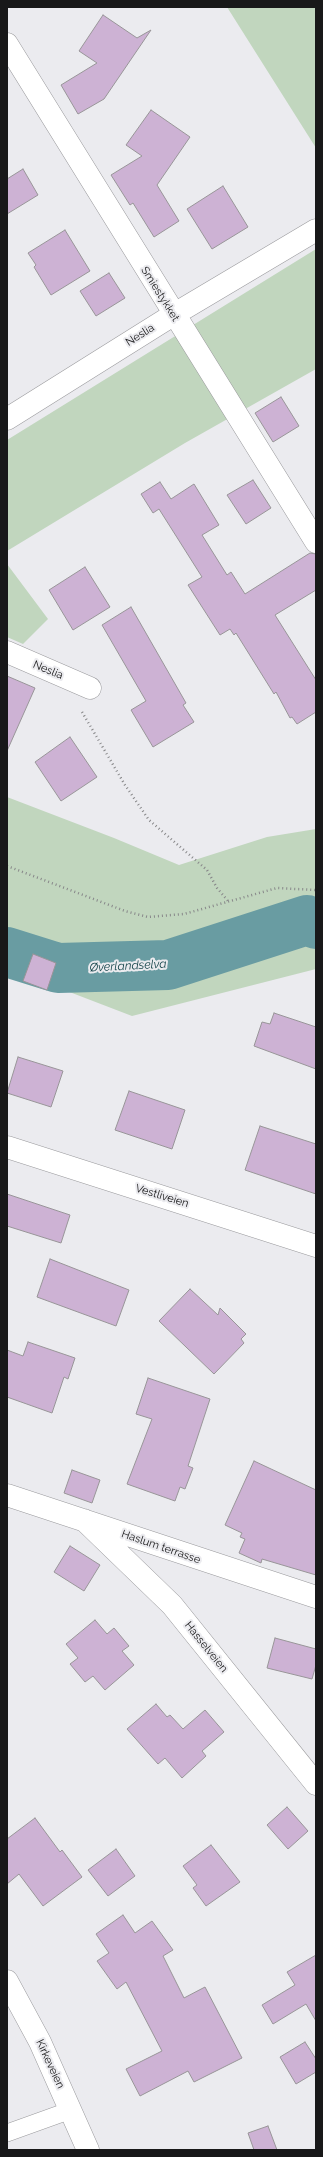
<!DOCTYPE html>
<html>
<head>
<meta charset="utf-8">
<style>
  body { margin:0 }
  #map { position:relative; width:323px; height:2157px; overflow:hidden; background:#ebebef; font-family:Raleway,sans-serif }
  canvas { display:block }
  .frame { position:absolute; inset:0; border:8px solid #181819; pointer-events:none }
</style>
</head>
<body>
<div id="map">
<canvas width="323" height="2157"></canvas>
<div class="frame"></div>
</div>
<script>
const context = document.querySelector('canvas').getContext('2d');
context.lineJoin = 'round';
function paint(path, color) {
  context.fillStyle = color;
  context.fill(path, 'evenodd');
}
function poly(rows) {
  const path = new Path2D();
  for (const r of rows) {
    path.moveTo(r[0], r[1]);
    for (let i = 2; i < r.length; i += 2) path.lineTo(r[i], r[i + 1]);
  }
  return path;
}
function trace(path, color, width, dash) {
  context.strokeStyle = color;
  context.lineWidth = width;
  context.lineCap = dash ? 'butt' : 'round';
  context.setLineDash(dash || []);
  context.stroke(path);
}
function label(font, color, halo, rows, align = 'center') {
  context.font = font + ' Raleway,sans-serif';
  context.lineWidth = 4;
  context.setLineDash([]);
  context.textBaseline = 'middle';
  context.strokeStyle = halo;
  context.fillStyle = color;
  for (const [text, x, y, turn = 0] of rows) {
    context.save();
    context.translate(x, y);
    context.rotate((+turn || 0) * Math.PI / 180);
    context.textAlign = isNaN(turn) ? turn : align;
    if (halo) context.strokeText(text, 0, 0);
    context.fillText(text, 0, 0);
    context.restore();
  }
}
paint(poly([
  [227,7,316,7,316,148],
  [316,249,316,369,185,443,7,551,7,440],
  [7,564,48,619,23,644,7,637],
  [7,797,114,838,179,865,267,837,316,829,316,969,132,1016,7,968]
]), '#c1d6be');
trace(poly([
  [7,952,58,968,168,965,307,920,316,924]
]), '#699ca2', 50);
const building = poly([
  [103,15,137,38,151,30,104,99,78,114,61,85,97,63,79,51,103,15],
  [151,110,190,137,157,185,179,221,154,237,133,203,130,205,111,175,142,156,126,145,151,110],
  [23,169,38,195,7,214,7,179,23,169],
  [223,186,248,227,212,249,187,209,223,186],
  [65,230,90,271,51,295,34,267,36,265,28,253,65,230],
  [109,273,125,298,96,316,80,291,109,273],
  [281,397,299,426,273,442,255,413,281,397],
  [253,480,271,508,246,524,227,495,253,480],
  [160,482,171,499,194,484,219,525,202,535,227,575,231,572,245,594,310,553,316,554,316,590,275,615,316,680,316,712,297,724,292,717,290,718,276,692,274,694,236,633,234,635,230,629,220,635,188,585,202,577,159,509,153,513,141,494,160,482],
  [85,567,110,607,73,630,49,590,85,567],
  [131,607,186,703,183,705,194,722,153,747,131,710,146,701,102,625,131,607],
  [7,676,35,688,7,751,7,676],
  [70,737,97,777,61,801,35,762,70,737],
  [33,954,56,963,47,990,23,981,33,954],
  [274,1013,316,1027,316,1069,254,1046,262,1022,270,1024,274,1013],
  [18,1057,63,1071,51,1107,7,1093,18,1057],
  [129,1091,185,1110,172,1149,115,1130,129,1091],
  [260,1126,316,1144,316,1194,245,1170,260,1126],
  [7,1194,70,1215,61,1243,7,1226,7,1194],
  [50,1259,129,1290,116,1326,37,1297,50,1259],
  [190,1289,218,1315,220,1308,246,1334,241,1339,244,1343,214,1374,159,1321,190,1289],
  [28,1342,75,1358,68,1379,64,1377,52,1413,7,1397,7,1350,23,1356,28,1342],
  [148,1378,210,1399,188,1466,193,1468,185,1489,180,1487,175,1501,127,1484,152,1419,136,1414,148,1378],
  [254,1461,316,1490,316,1575,262,1559,261,1563,239,1553,245,1539,240,1537,242,1533,225,1525,254,1461],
  [72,1470,100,1480,92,1503,64,1493,72,1470],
  [70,1546,100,1565,84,1591,54,1572,70,1546],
  [95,1620,107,1634,114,1628,129,1646,122,1651,134,1665,105,1690,93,1676,85,1682,70,1664,78,1658,66,1644,95,1620],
  [275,1638,316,1649,316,1665,312,1679,267,1668,275,1638],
  [156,1704,167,1717,170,1715,183,1729,205,1710,224,1732,202,1751,206,1756,182,1778,165,1758,158,1764,127,1729,156,1704],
  [287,1807,308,1831,288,1849,267,1825,287,1807],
  [35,1818,60,1852,62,1850,82,1877,43,1906,19,1874,7,1884,7,1839,35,1818],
  [211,1845,240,1882,206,1906,193,1888,197,1885,183,1866,211,1845],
  [116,1849,135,1876,108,1896,88,1870,116,1849],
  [123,1915,135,1933,152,1921,173,1950,163,1956,184,1998,205,1987,242,2058,194,2082,188,2071,140,2096,126,2069,162,2051,126,1982,117,1989,97,1961,109,1953,96,1934,123,1915],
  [316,1955,316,2021,306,2004,273,2024,262,2005,295,1985,287,1972,316,1955],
  [305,2042,316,2059,316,2072,296,2084,280,2057,305,2042],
  [268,2126,277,2150,254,2150,248,2133,268,2126]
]);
paint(building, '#cdb2d4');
trace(building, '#989598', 1);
const lane = poly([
  [7,2133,71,2110]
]);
const street = poly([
  [7,44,316,542],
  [7,419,173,315,316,230],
  [7,652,90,688],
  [7,1147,316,1246],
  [7,1495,316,1597],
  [84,1520,172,1605,316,1784]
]);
const secondary = poly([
  [7,1981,40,2042,88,2150]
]);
trace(lane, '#9a9a9d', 18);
trace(street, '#9a9a9d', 23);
trace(secondary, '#9a9a9d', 23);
trace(poly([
  [82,712,125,785,149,820,207,870,217,888,228,901],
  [7,866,125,911,148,917,184,914,277,888,316,890]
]), '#878789', 2.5, [1, 3]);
trace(lane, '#fff', 17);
trace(street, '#fff', 22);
trace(secondary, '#fff', 22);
label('11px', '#181819', '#ebebef', [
  ["Smiestykket",160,294,58],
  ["Neslia",140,335,-32],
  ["Neslia",48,670,23],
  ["Vestliveien",162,1196,17],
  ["Haslum terrasse",161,1547,19],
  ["Hasselveien",206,1647,51],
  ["Kirkeveien",50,2064,65]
]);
label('italic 12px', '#0d3e44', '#ebebef', [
  ["Øverlandselva",128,966,-3]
]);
</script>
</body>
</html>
